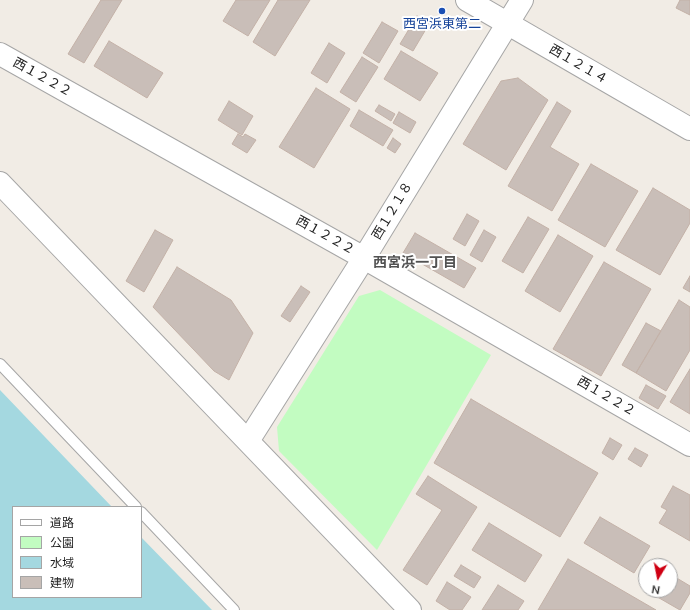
<!DOCTYPE html>
<html>
<head>
<meta charset="utf-8">
<style>
  body { margin:0 }
  #map { position:relative; width:690px; height:610px; overflow:hidden; background:#f1ece5; font-family:"Nunito Sans","Noto Sans JP",sans-serif }
  canvas { display:block }
  .legend { position:absolute; left:12px; top:506px; width:130px; height:92px; box-sizing:border-box; background:#fff; border:1px solid #a5a5a5; margin:0; padding:5px 7px; list-style:none; font-size:12px; color:#1f1f1f }
  .legend li { display:flex; align-items:center; gap:8px; height:20px }
  .legend b { width:20px; border:1px solid #a5a5a5 }
  .north { position:absolute; left:638px; top:558px; width:40px; height:40px; box-sizing:border-box; background:#fff; border:1px solid #a5a5a5; border-radius:50%; rotate:190deg; font-size:11px; font-weight:700; line-height:16px; text-align:center; color:#1f1f1f }
  .north::after { content:''; display:block; margin:auto; width:14px; height:18px; background:#cf0013; clip-path:polygon(50% 0,100% 100%,50% 72%,0 100%) }
</style>
</head>
<body>
<div id="map">
<canvas width="690" height="610"></canvas>
<ul class="legend">
<li><b style="height:5px;background:#fff"></b>道路</li>
<li><b style="height:11px;background:#c2fcc1"></b>公園</li>
<li><b style="height:11px;background:#a4d8e0"></b>水域</li>
<li><b style="height:11px;background:#c9beb8"></b>建物</li>
</ul>
<div class="north">N</div>
</div>
<script>
const context = document.querySelector('canvas').getContext('2d');
context.lineJoin = 'round';
function paint(path, color) {
  context.fillStyle = color;
  context.fill(path, 'evenodd');
}
function poly(rows) {
  const path = new Path2D();
  for (const r of rows) {
    path.moveTo(r[0], r[1]);
    for (let i = 2; i < r.length; i += 2) path.lineTo(r[i], r[i + 1]);
  }
  return path;
}
function trace(path, color, width, dash) {
  context.strokeStyle = color;
  context.lineWidth = width;
  context.lineCap = dash ? 'butt' : 'round';
  context.setLineDash(dash || []);
  context.stroke(path);
}
function label(font, color, halo, rows, align = 'center') {
  context.font = font + ' "Nunito Sans","Noto Sans JP",sans-serif';
  context.lineWidth = 4;
  context.setLineDash([]);
  context.textBaseline = 'middle';
  context.strokeStyle = halo;
  context.fillStyle = color;
  for (const [text, x, y, turn = 0] of rows) {
    context.save();
    context.translate(x, y);
    context.rotate((+turn || 0) * Math.PI / 180);
    context.textAlign = isNaN(turn) ? turn : align;
    if (halo) context.strokeText(text, 0, 0);
    context.fillText(text, 0, 0);
    context.restore();
  }
}
paint(poly([
  [380,290,491,355,377,550,279,451,277,427,359,296]
]), '#c2fcc1');
paint(poly([
  [0,390,112,507,13,507,13,597,141,597,141,537,212,610,0,610]
]), '#a4d8e0');
const building = poly([
  [101,0,122,0,84,63,68,54,101,0],
  [236,0,270,0,248,36,223,21,236,0],
  [278,0,310,0,275,56,253,42,278,0],
  [680,0,690,0,690,15,676,8,680,0],
  [417,16,429,24,413,51,400,44,417,16],
  [382,22,398,31,379,63,363,53,382,22],
  [109,41,163,73,147,98,94,66,109,41],
  [329,43,345,53,327,83,311,73,329,43],
  [401,51,438,73,420,101,384,79,401,51],
  [362,57,378,67,356,102,340,92,362,57],
  [518,78,548,100,506,170,463,144,501,81,518,78],
  [316,88,350,109,314,168,279,147,316,88],
  [229,101,253,116,242,135,218,120,229,101],
  [557,102,571,111,550,147,579,164,552,211,508,186,557,102],
  [379,105,395,114,391,121,375,111,379,105],
  [359,110,393,130,383,146,350,126,359,110],
  [399,112,416,122,410,133,393,123,399,112],
  [238,134,243,137,245,134,256,140,247,153,232,144,238,134],
  [393,138,401,144,395,153,387,148,393,138],
  [591,164,638,191,605,247,558,220,591,164],
  [653,188,690,210,690,223,660,275,616,250,653,188],
  [467,214,479,221,465,246,453,239,467,214],
  [528,217,549,229,523,273,502,261,528,217],
  [155,230,173,240,144,292,126,281,155,230],
  [484,230,496,237,482,262,470,255,484,230],
  [415,233,476,268,464,288,403,253,415,233],
  [558,235,593,256,560,312,525,291,558,235],
  [604,262,651,289,601,376,553,349,604,262],
  [177,267,231,300,253,333,229,380,214,371,153,307,177,267],
  [690,276,690,292,683,288,690,276],
  [301,286,310,292,290,322,281,316,301,286],
  [679,300,690,307,690,350,666,391,636,373,679,300],
  [646,323,661,331,636,373,622,365,646,323],
  [690,369,690,414,670,402,690,369],
  [646,385,666,396,658,409,639,398,646,385],
  [471,399,598,473,560,537,434,463,471,399],
  [610,438,622,445,613,460,602,453,610,438],
  [635,448,648,455,641,467,628,459,635,448],
  [428,476,477,507,427,585,403,570,442,510,416,494,428,476],
  [673,486,690,495,690,541,659,523,667,510,661,507,673,486],
  [600,517,650,546,634,573,584,543,600,517],
  [489,523,542,555,525,582,472,550,489,523],
  [568,559,656,610,538,610,568,559],
  [461,565,481,577,474,588,454,576,461,565],
  [670,574,690,586,690,593,680,610,647,591,670,590,670,574],
  [447,582,471,597,462,610,450,610,436,601,447,582],
  [498,585,524,601,518,610,482,610,498,585]
]);
paint(building, '#c9beb8');
trace(building, '#c3b1a7', 1);
const service = poly([
  [0,364,136,507],
  [141,512,234,610]
]);
const tertiary = poly([
  [467,0,690,129],
  [0,54,364,258,690,445],
  [0,183,410,610],
  [248,441,364,258,522,0]
]);
trace(service, '#a6a6a6', 12);
trace(tertiary, '#a6a6a6', 24);
trace(service, '#fff', 10);
trace(tertiary, '#fff', 22);
for (const [x, y, r, color] of [
  [442,11,4,"#1a4fb4"]
]) {
  const dot = new Path2D();
  dot.arc(x, y, r, 0, 2 * Math.PI);
  context.fillStyle = color;
  context.fill(dot);
  trace(dot, '#fff', 1.5);
}
label('13px', '#164399', '#fff', [
  ["西宮浜東第二",442,25]
]);
label('13px', '#1f1f1f', '#fff', [
  ["西１２１４",578,65,30],
  ["西１２２２",42,78,29],
  ["西１２１８",393,211,-59],
  ["西１２２２",325,236,29],
  ["西１２２２",606,397,30]
]);
label('bold 14px', '#525252', '#fff', [
  ["西宮浜一丁目",415,264]
]);
</script>
</body>
</html>
